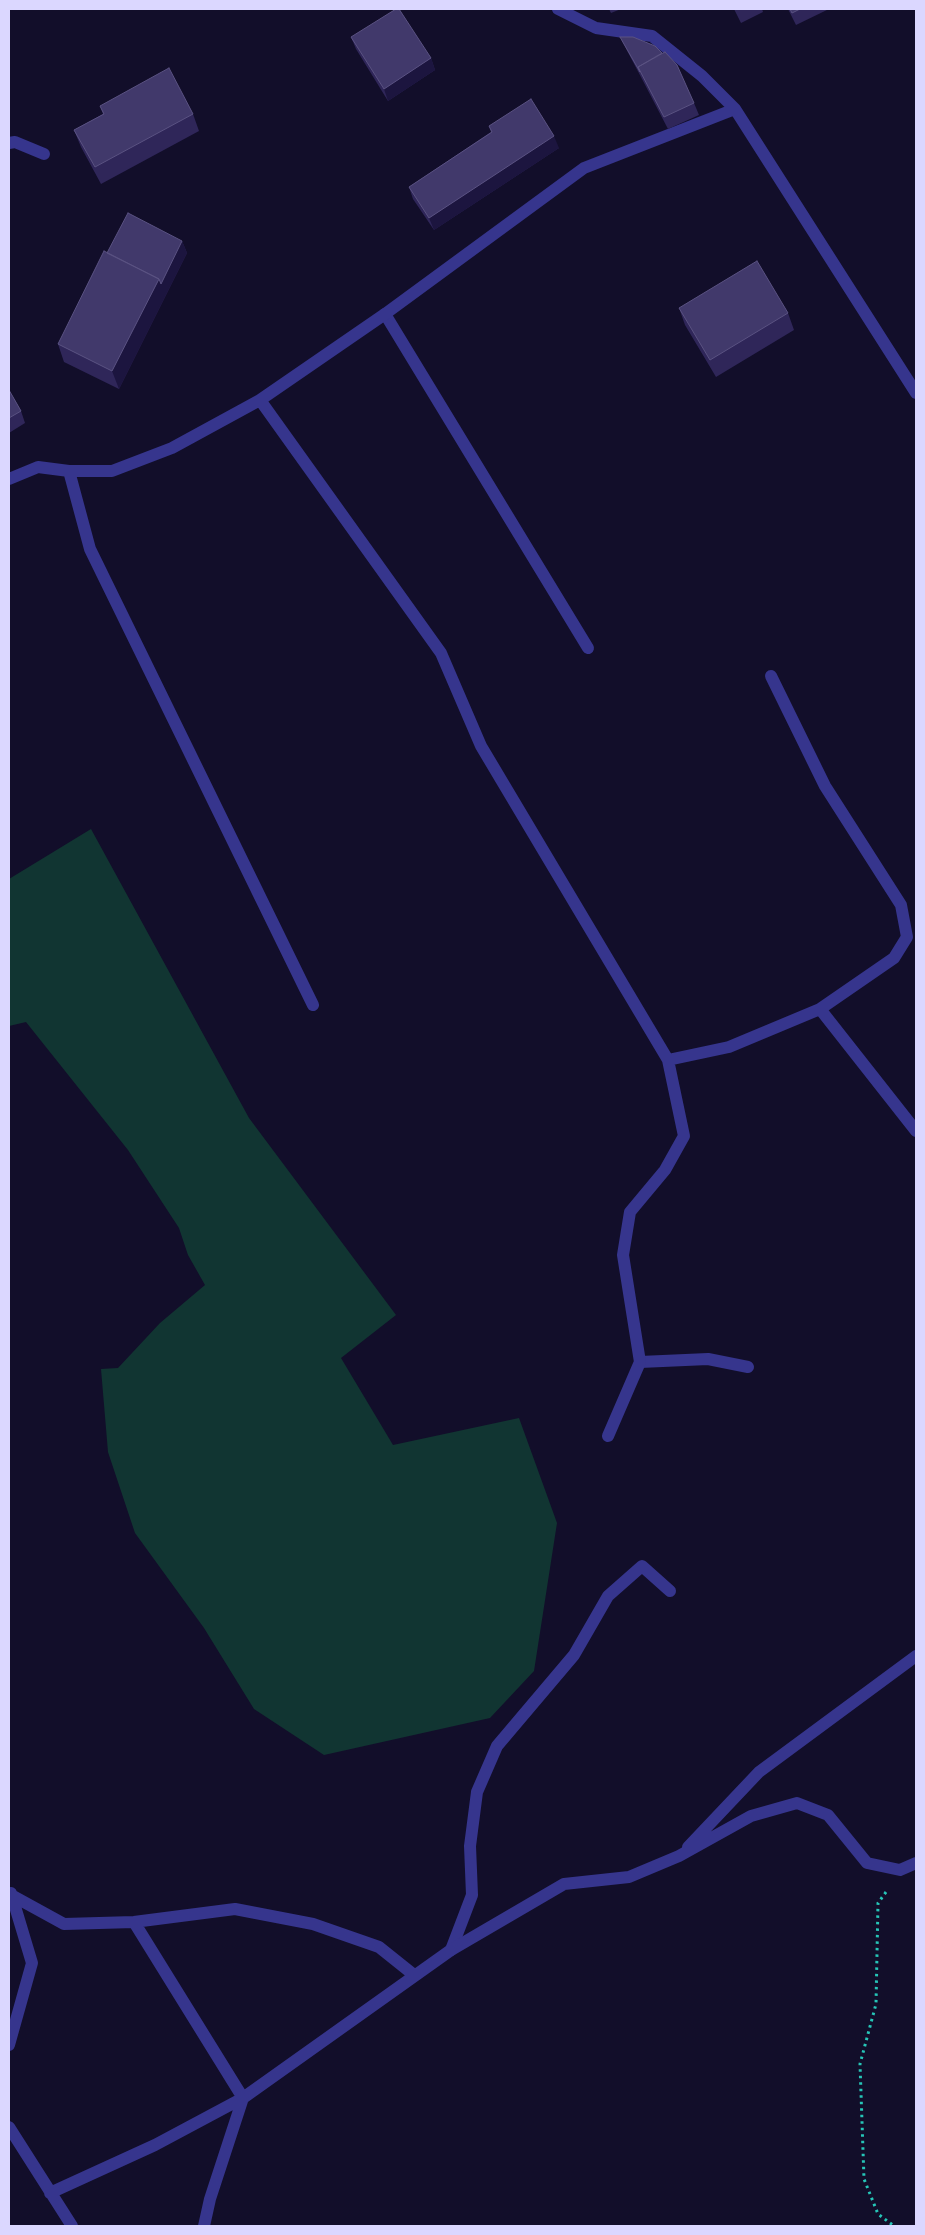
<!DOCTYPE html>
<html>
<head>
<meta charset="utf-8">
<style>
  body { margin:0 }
  #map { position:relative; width:925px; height:2235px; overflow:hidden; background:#120e2a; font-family:Figtree,sans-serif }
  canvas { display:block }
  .frame { position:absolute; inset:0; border:10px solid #dbd7ff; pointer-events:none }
</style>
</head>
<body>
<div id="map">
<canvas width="925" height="2235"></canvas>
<div class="frame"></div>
</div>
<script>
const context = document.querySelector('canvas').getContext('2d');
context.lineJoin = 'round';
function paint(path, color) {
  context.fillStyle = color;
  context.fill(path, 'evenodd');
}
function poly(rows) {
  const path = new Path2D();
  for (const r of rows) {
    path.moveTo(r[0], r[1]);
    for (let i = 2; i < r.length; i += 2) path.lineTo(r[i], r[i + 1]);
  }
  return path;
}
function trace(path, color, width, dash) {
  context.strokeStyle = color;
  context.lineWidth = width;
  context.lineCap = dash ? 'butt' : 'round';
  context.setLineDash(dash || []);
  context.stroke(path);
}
paint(poly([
  [91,829,249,1118,396,1315,341,1358,393,1445,519,1418,557,1523,534,1671,490,1718,324,1755,254,1709,204,1628,135,1533,108,1452,101,1369,118,1368,160,1323,205,1285,188,1255,179,1228,128,1150,26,1022,9,1026,9,879]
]), '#113532');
trace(poly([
  [886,1892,878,1903,876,2004,860,2064,864,2179,878,2214,894,2226]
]), '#26c5b7', 3, [2.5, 4]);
trace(poly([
  [9,143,15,142,44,154],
  [385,314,588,648],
  [640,1362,708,1359,748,1367],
  [451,1950,472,1895,470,1846,477,1792,497,1746,574,1655,608,1596,642,1566,670,1591]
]), '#36358d', 12);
trace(poly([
  [558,9,596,28,652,36,702,76,735,109,916,393],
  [260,400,441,653,481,746,668,1060,729,1047,820,1009,916,1131],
  [69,471,90,549,313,1005],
  [9,479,38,467,69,471,112,471,172,448,260,400,385,314,584,168,735,109],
  [771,676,825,786,901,905,907,937,894,958,820,1009],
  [608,1436,640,1362,623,1255,630,1212,665,1170,684,1136,668,1060],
  [688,1847,759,1772,916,1656],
  [13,1896,64,1924,134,1922,235,1909,313,1924,379,1947,414,1975],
  [9,2045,32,1963,11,1893],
  [9,2127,72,2226],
  [50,2193,155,2145,243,2098,134,1922],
  [204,2226,210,2199,243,2098,451,1950,564,1884,629,1877,679,1856,751,1816,797,1803,828,1815,867,1863,900,1870,916,1863]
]), '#36358d', 12);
paint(poly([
  [609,9,621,9,611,13],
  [734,9,762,9,763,12,741,23],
  [788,9,829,9,796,25],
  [351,37,431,58,435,70,388,101,356,49],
  [620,37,694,103,699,115,668,129,642,79,623,43],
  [100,106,193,114,199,131,101,184,81,147,74,130,103,114],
  [489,126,559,148,434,230,413,199,409,187,491,132],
  [182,241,187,253,119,389,64,362,58,344,107,253],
  [679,308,788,313,794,330,716,377,685,325],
  [9,390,21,411,25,423,9,433]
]), '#2f2659');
paint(poly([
  [431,58,435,70,388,101,384,89],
  [554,136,559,148,434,230,429,218],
  [182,241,187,253,119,389,112,371,159,279]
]), '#1c153f');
const building = poly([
  [396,9,399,9,431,58,384,89,351,37,396,9],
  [790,9,800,9,792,13,790,9],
  [620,37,633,37,655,46,662,53,638,67,640,72,620,37],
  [665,52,677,65,694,103,664,117,638,67,665,52],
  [169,68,193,114,95,167,74,130,104,114,100,106,169,68],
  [531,99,554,136,429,218,409,187,492,132,489,126,531,99],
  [128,213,182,241,161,284,159,279,107,253,128,213],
  [104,251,159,279,112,371,58,344,104,251],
  [757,261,788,313,710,360,679,308,757,261],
  [9,390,21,411,9,418,9,390]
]);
paint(building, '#41396b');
trace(building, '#5a5282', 1);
</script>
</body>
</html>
